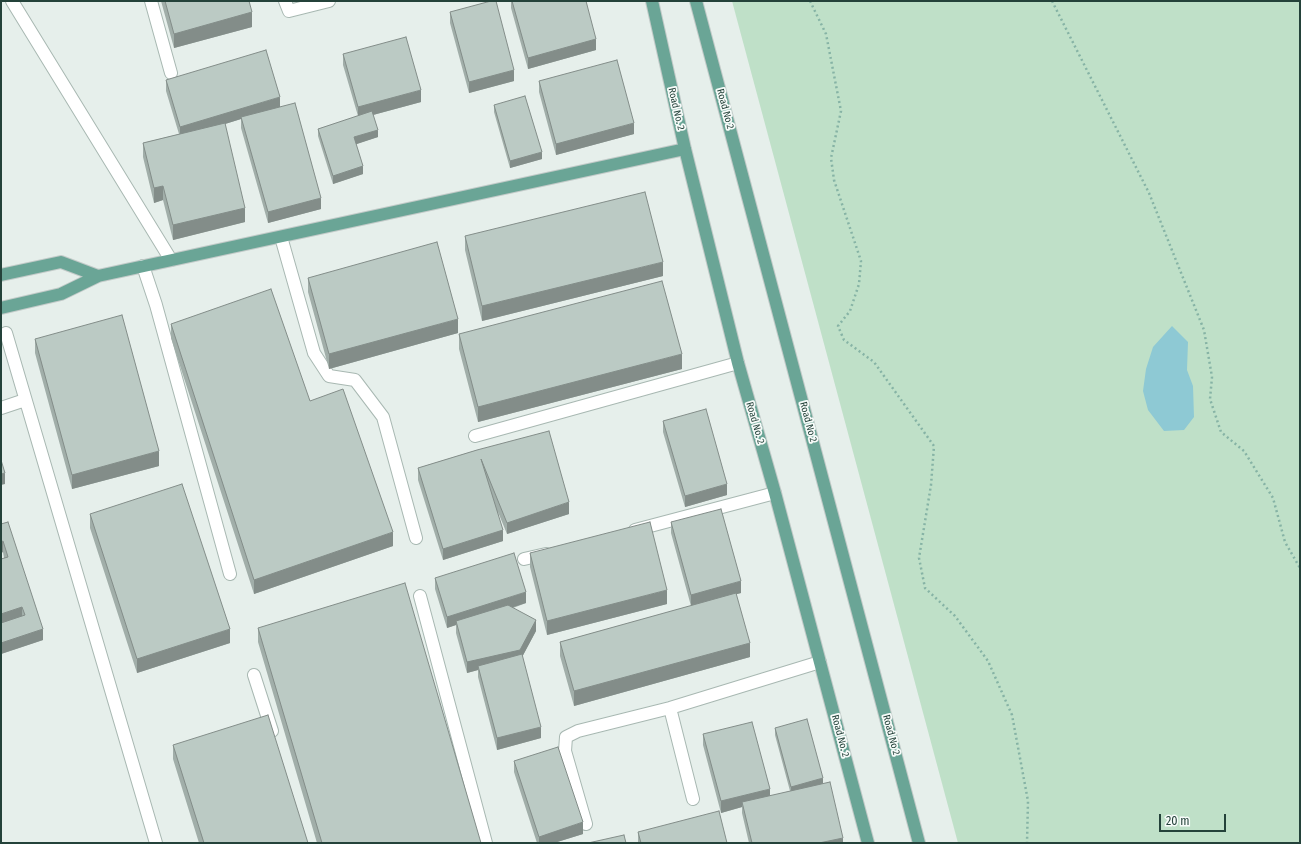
<!DOCTYPE html>
<html>
<head>
<meta charset="utf-8">
<style>
  body { margin:0 }
  #map { position:relative; width:1301px; height:844px; overflow:hidden; background:#e6efeb; font-family:"Fira Sans Condensed",sans-serif }
  canvas { display:block }
  .frame { position:absolute; inset:0; border:2px solid #24423a; pointer-events:none }
  .scale { position:absolute; left:1159px; top:814px; width:67px; height:18px; box-sizing:border-box; border:2px solid #24423a; border-top:0; padding-left:5px; font-size:12px; line-height:14px; white-space:nowrap; color:#24423a; -webkit-text-stroke:3px #f7fbf9; paint-order:stroke }
</style>
</head>
<body>
<div id="map">
<canvas width="1301" height="844"></canvas>
<div class="frame"></div>
<div class="scale">20 m</div>
</div>
<script>
const context = document.querySelector('canvas').getContext('2d');
context.lineJoin = 'round';
function paint(path, color) {
  context.fillStyle = color;
  context.fill(path, 'evenodd');
}
function poly(rows) {
  const path = new Path2D();
  for (const r of rows) {
    path.moveTo(r[0], r[1]);
    for (let i = 2; i < r.length; i += 2) path.lineTo(r[i], r[i + 1]);
  }
  return path;
}
function trace(path, color, width, dash) {
  context.strokeStyle = color;
  context.lineWidth = width;
  context.lineCap = dash ? 'butt' : 'round';
  context.setLineDash(dash || []);
  context.stroke(path);
}
function label(font, color, halo, rows, align = 'center') {
  context.font = font + ' "Fira Sans Condensed",sans-serif';
  context.lineWidth = 3.5;
  context.setLineDash([]);
  context.textBaseline = 'middle';
  context.strokeStyle = halo;
  context.fillStyle = color;
  for (const [text, x, y, turn = 0] of rows) {
    context.save();
    context.translate(x, y);
    context.rotate((+turn || 0) * Math.PI / 180);
    context.textAlign = isNaN(turn) ? turn : align;
    if (halo) context.strokeText(text, 0, 0);
    context.fillText(text, 0, 0);
    context.restore();
  }
}
paint(poly([
  [732,1,1300,1,1300,843,958,843]
]), '#bfe0c8');
paint(poly([
  [1172,326,1188,342,1187,370,1193,386,1194,417,1184,430,1164,431,1148,410,1143,391,1146,369,1153,347]
]), '#8ec9d4');
const minor = poly([
  [12,1,171,260],
  [151,1,171,73],
  [285,1,289,11,329,1],
  [281,237,314,353,329,376,355,380,383,417,416,538],
  [143,266,156,305,230,574],
  [6,333,156,843],
  [1,408,25,400],
  [475,436,738,363],
  [635,530,775,493],
  [524,559,546,554],
  [420,596,486,843],
  [254,675,272,731],
  [670,708,693,799],
  [586,824,565,751,566,737,578,731,670,708,820,662]
]);
const major = poly([
  [652,1,685,149,738,363,775,493,868,843],
  [696,1,919,843],
  [1,275,61,262,98,276],
  [1,308,61,294,98,276,685,149]
]);
trace(minor, '#a8b8b2', 14);
trace(major, '#c2cac8', 14);
trace(poly([
  [810,1,826,34,841,111,831,158,834,180,861,261,859,284,850,311,838,326,844,340,874,362,934,446,931,485,919,558,925,588,955,616,988,661,1012,715,1028,801,1027,843],
  [1052,1,1149,193,1204,330,1212,377,1210,399,1221,432,1244,451,1273,498,1285,542,1300,568]
]), '#86b3a5', 2.5, [2, 3]);
trace(minor, '#fff', 12);
trace(major, '#6aa596', 12);
paint(poly([
  [161,1,249,1,252,27,174,48],
  [511,1,586,1,596,50,528,69,511,8],
  [450,12,514,81,469,93,450,23],
  [343,54,421,102,373,115,378,137,356,144,363,174,333,184,318,136,318,129,358,116,343,65],
  [166,80,280,107,321,209,268,223,241,128,241,119,225,124,245,222,173,240,163,200,154,203,143,157,143,143,179,134,166,91],
  [539,81,634,134,556,155,539,92],
  [494,105,542,159,510,168,494,112],
  [465,236,663,276,482,321,465,250],
  [308,278,458,333,329,369,308,292],
  [171,324,310,401,393,546,254,594,171,338],
  [459,334,682,369,478,422,459,349],
  [35,339,159,466,72,489,35,353],
  [663,421,727,495,685,507,663,432],
  [477,450,569,514,507,534,498,512,503,541,443,560,418,480,418,468],
  [90,514,230,643,137,673,90,528],
  [671,522,741,593,736,594,750,657,574,706,560,656,560,642,691,606,671,533],
  [1,524,43,640,1,654,4,558,3,552,1,553],
  [530,553,667,604,547,635,530,567],
  [435,578,526,603,513,608,536,631,522,657,541,738,497,750,478,677,478,670,467,673,456,633,456,625,447,628,435,589],
  [258,628,481,843,317,843,258,642],
  [775,728,823,784,843,843,749,843,742,813,742,807,721,813,703,745,703,734,770,796,790,791,775,735],
  [173,745,308,843,199,843,173,759],
  [514,761,583,834,554,843,537,843,514,772],
  [638,832,727,843,638,843]
]), '#a1aea9');
paint(poly([
  [252,12,252,27,174,48,174,34],
  [596,39,596,50,528,69,528,58],
  [514,70,514,81,469,93,469,82],
  [421,90,421,102,358,119,358,107],
  [280,97,280,108,241,117,241,119,180,138,180,127],
  [634,123,634,134,556,155,556,144],
  [378,130,378,137,354,145,354,137],
  [542,152,542,159,510,168,510,161],
  [363,166,363,174,333,184,333,176],
  [163,186,163,200,154,203,154,188],
  [321,198,321,209,268,223,268,212],
  [245,208,245,222,173,240,173,225],
  [663,262,663,276,482,321,482,306],
  [458,319,458,333,329,369,329,354],
  [682,354,682,369,478,422,478,407],
  [159,451,159,466,72,489,72,475],
  [5,473,5,484,1,485,1,474],
  [727,484,727,495,685,507,685,496],
  [569,502,569,514,507,534,507,523],
  [503,530,503,541,443,560,443,549],
  [393,532,393,546,254,594,254,580],
  [3,541,3,552,1,553,1,542],
  [741,581,741,593,691,606,691,595],
  [667,590,667,604,547,635,547,621],
  [526,592,526,603,457,625,456,621,456,625,447,628,447,617],
  [22,607,22,618,1,625,1,614],
  [536,620,536,631,520,661,478,666,478,670,467,673,467,662],
  [43,629,43,640,1,654,1,643],
  [230,629,230,643,137,673,137,659],
  [750,643,750,657,574,706,574,691],
  [541,727,541,738,497,750,497,738],
  [823,778,823,786,791,795,791,787],
  [770,789,770,800,742,802,742,807,721,813,721,801],
  [583,822,583,834,554,843,539,843,539,837],
  [843,838,843,843,819,843]
]), '#838d89');
const building = poly([
  [165,1,249,1,252,12,174,34,165,1],
  [491,1,496,1,514,70,469,82,450,12,491,1],
  [512,1,586,1,596,39,528,58,512,1],
  [406,37,421,90,358,107,343,54,406,37],
  [266,50,280,97,180,127,166,80,266,50],
  [617,60,634,123,556,144,539,81,617,60],
  [525,96,542,152,510,161,494,105,525,96],
  [295,103,321,198,268,212,241,117,295,103],
  [372,111,378,130,354,137,363,166,333,176,318,129,372,111],
  [225,123,245,208,173,225,163,186,154,188,143,143,225,123],
  [645,192,663,262,482,306,465,236,645,192],
  [437,242,458,319,329,354,308,278,437,242],
  [662,281,682,354,478,407,459,334,662,281],
  [271,289,310,401,343,389,393,532,254,580,171,324,271,289],
  [122,315,159,451,72,475,35,339,122,315],
  [706,409,727,484,685,496,663,421,706,409],
  [549,431,569,502,507,523,481,459,503,530,443,549,418,468,477,450,549,431],
  [1,460,5,473,1,474,1,460],
  [182,484,230,629,137,659,90,514,182,484],
  [721,509,741,581,691,595,671,522,721,509],
  [8,522,43,629,1,643,1,623,25,615,22,607,1,614,1,559,8,557,3,541,1,542,1,524,8,522],
  [650,522,667,590,547,621,530,553,650,522],
  [514,553,526,592,447,617,435,578,514,553],
  [405,583,481,843,322,843,258,628,405,583],
  [736,593,750,643,574,691,560,642,736,593],
  [508,605,536,620,520,650,467,662,456,621,508,605],
  [522,654,541,727,497,738,478,666,522,654],
  [268,715,308,843,204,843,173,745,268,715],
  [807,719,823,778,791,787,775,728,807,719],
  [752,722,770,789,721,801,703,734,752,722],
  [558,747,583,822,539,837,514,761,558,747],
  [830,782,843,838,819,843,752,843,742,802,830,782],
  [719,811,727,843,641,843,638,832,719,811],
  [624,835,626,843,588,843,624,835]
]);
paint(building, '#bbcac4');
trace(building, '#838d89', 1);
label('10px', '#24423a', '#f7fbf9', [
  ["Road No. 2",676,109,77],
  ["Road No 2",725,109,75],
  ["Road No 2",808,422,75],
  ["Road No. 2",755,423,74],
  ["Road No 2",891,735,75],
  ["Road No. 2",840,736,75]
]);
</script>
</body>
</html>
